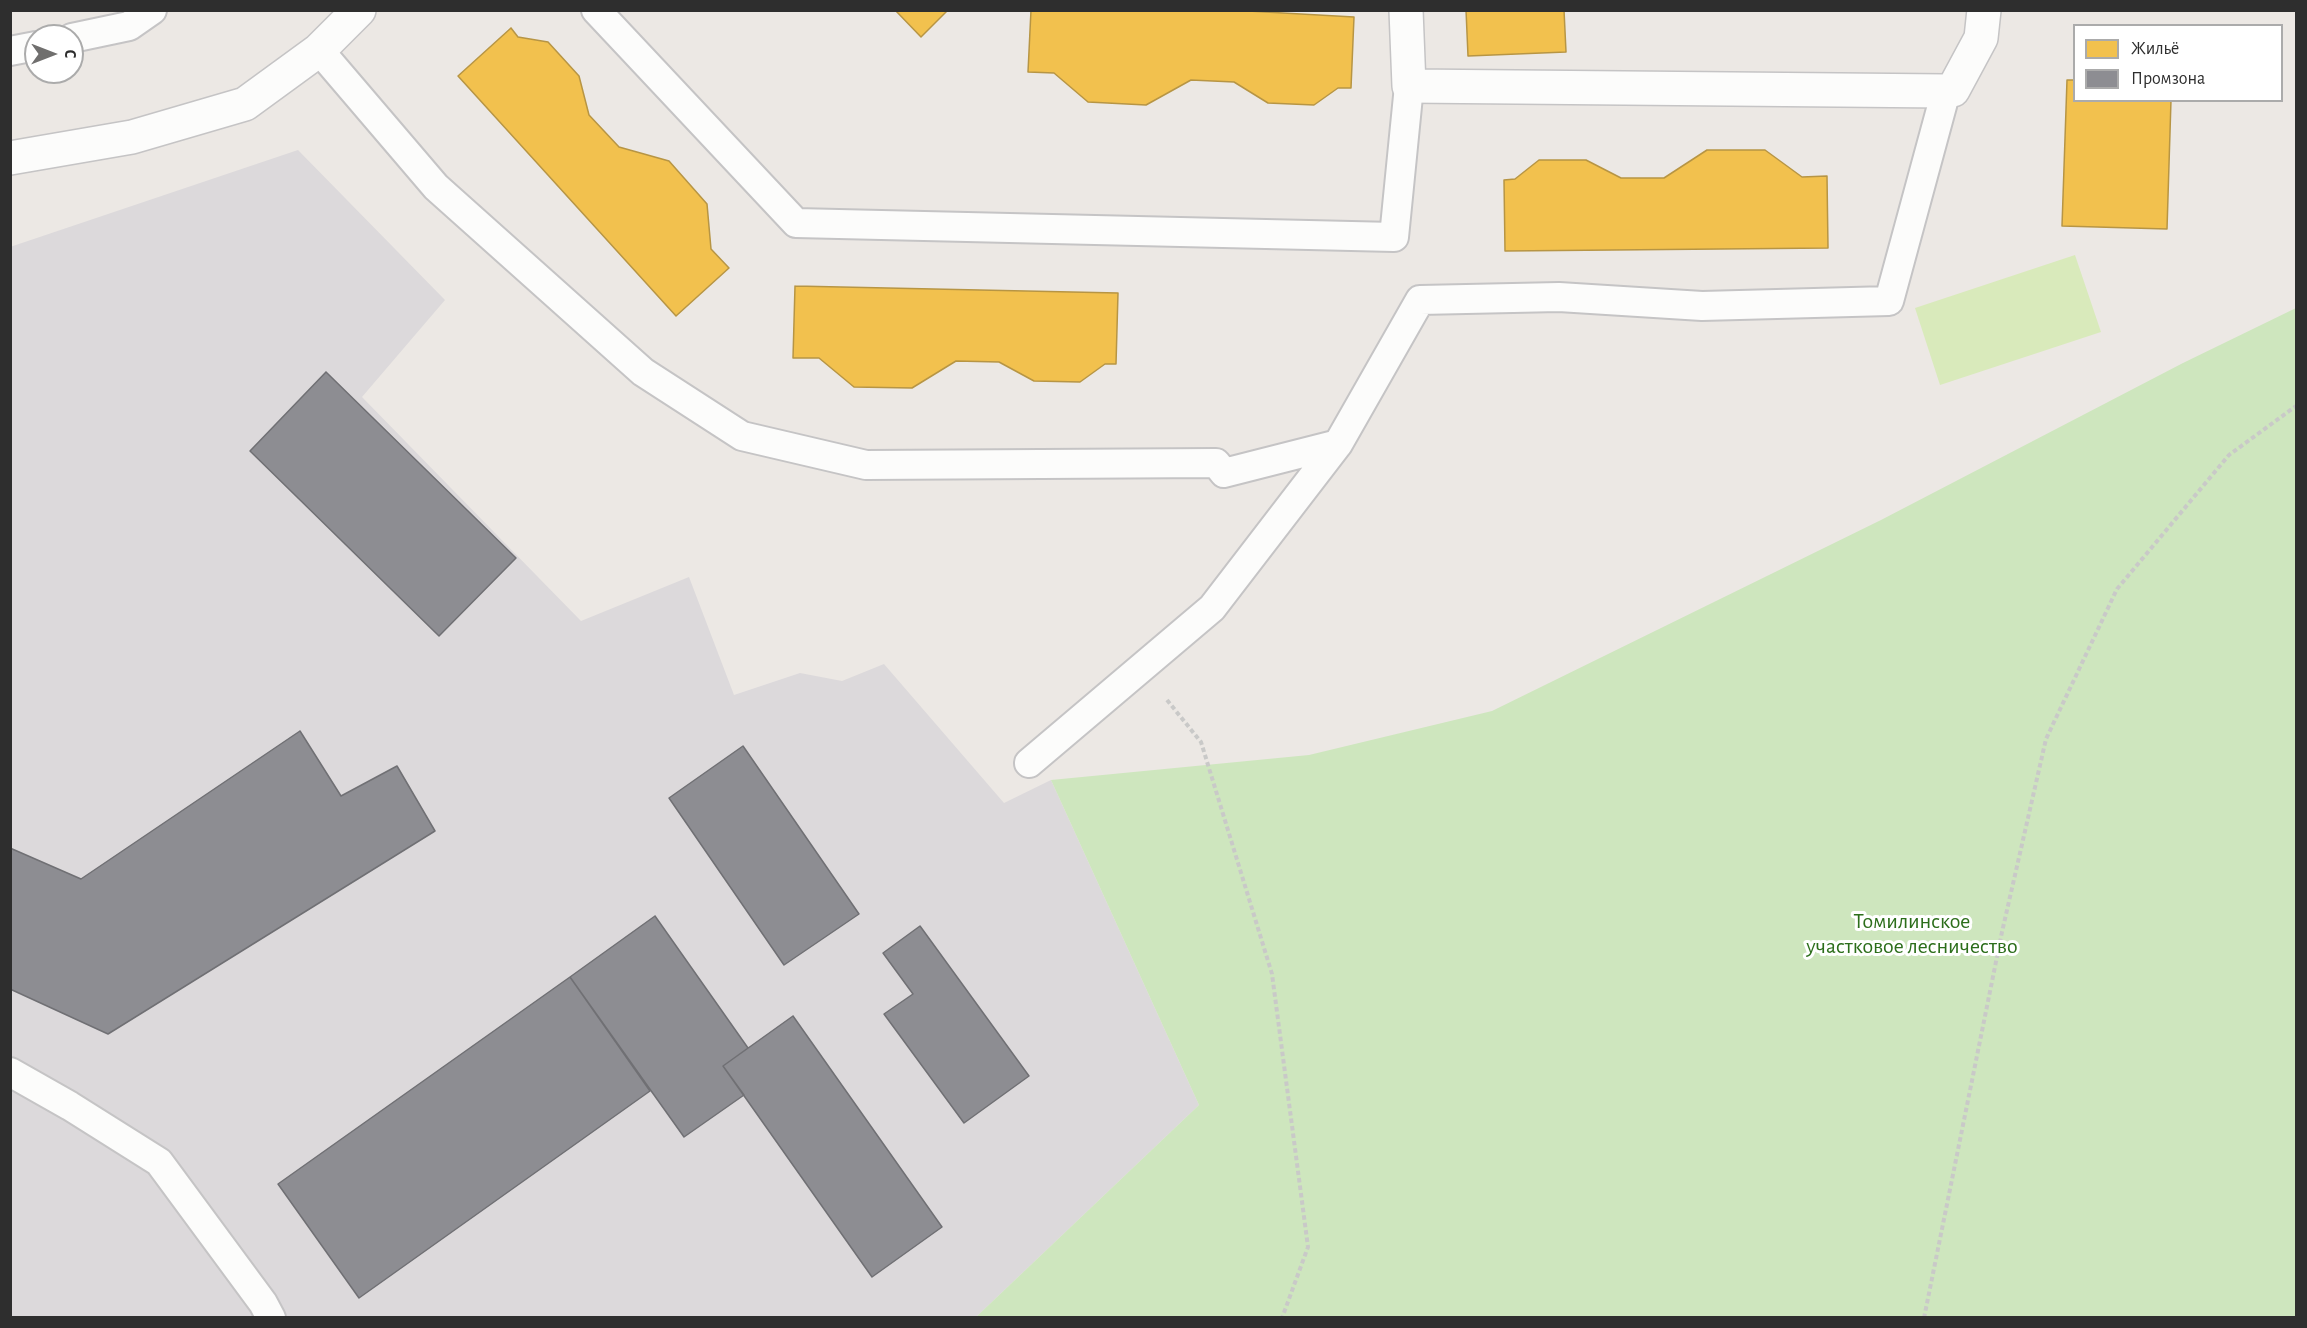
<!DOCTYPE html>
<html>
<head>
<meta charset="utf-8">
<style>
  body { margin:0 }
  #map { position:relative; width:2307px; height:1328px; overflow:hidden; background:#ece8e4; font-family:"Alegreya Sans",sans-serif }
  canvas { display:block }
  .frame { position:absolute; inset:0; border:12px solid #2e2e2e; pointer-events:none }
  .legend { position:absolute; left:2073px; top:24px; width:210px; height:78px; box-sizing:border-box; background:#fff; border:2px solid #ababab; margin:0; padding:8px 10px; list-style:none; font-size:18px; color:#2e2e2e }
  .legend li { display:flex; align-items:center; gap:12px; height:30px }
  .legend b { width:30px; border:2px solid #ababab }
  .north { position:absolute; left:24px; top:24px; width:60px; height:60px; box-sizing:border-box; background:#fff; border:2px solid #ababab; border-radius:50%; rotate:90deg; font-size:16px; font-weight:700; line-height:24px; text-align:center; color:#2e2e2e }
  .north::after { content:''; display:block; margin:auto; width:21px; height:27px; background:#706f6e; clip-path:polygon(50% 0,100% 100%,50% 72%,0 100%) }
</style>
</head>
<body>
<div id="map">
<canvas width="2307" height="1328"></canvas>
<div class="frame"></div>
<ul class="legend">
<li><b style="height:16px;background:#f2c14e"></b>Жильё</li>
<li><b style="height:16px;background:#8d8d92"></b>Промзона</li>
</ul>
<div class="north">С</div>
</div>
<script>
const context = document.querySelector('canvas').getContext('2d');
context.lineJoin = 'round';
function paint(path, color) {
  context.fillStyle = color;
  context.fill(path, 'evenodd');
}
function poly(rows) {
  const path = new Path2D();
  for (const r of rows) {
    path.moveTo(r[0], r[1]);
    for (let i = 2; i < r.length; i += 2) path.lineTo(r[i], r[i + 1]);
  }
  return path;
}
function trace(path, color, width, dash) {
  context.strokeStyle = color;
  context.lineWidth = width;
  context.lineCap = dash ? 'butt' : 'round';
  context.setLineDash(dash || []);
  context.stroke(path);
}
function label(font, color, halo, rows, align = 'center') {
  context.font = font + ' "Alegreya Sans",sans-serif';
  context.lineWidth = 6;
  context.setLineDash([]);
  context.textBaseline = 'middle';
  context.strokeStyle = halo;
  context.fillStyle = color;
  for (const [text, x, y, turn = 0] of rows) {
    context.save();
    context.translate(x, y);
    context.rotate((+turn || 0) * Math.PI / 180);
    context.textAlign = isNaN(turn) ? turn : align;
    if (halo) context.strokeText(text, 0, 0);
    context.fillText(text, 0, 0);
    context.restore();
  }
}
paint(poly([
  [298,150,445,300,362,397,581,621,689,577,734,695,800,673,842,681,884,664,1004,803,1051,780,1199,1105,976,1317,11,1317,10,247]
]), '#dcd9db');
paint(poly([
  [2296,308,2296,1317,976,1317,1199,1105,1051,780,1309,755,1492,711,1881,520,2183,363]
]), '#cee6be');
paint(poly([
  [2075,255,2101,332,1940,385,1915,308]
]), '#d9eabb');
const homes = poly([
  [895,10,948,10,921,37,895,10],
  [1031,10,1230,10,1354,17,1351,88,1338,88,1314,105,1268,103,1234,82,1191,80,1146,105,1088,102,1054,73,1028,72,1031,10],
  [1466,10,1564,10,1566,52,1468,56,1466,10],
  [511,28,518,37,548,42,579,76,589,115,619,147,669,161,707,204,711,249,729,268,676,316,458,76,511,28],
  [2067,80,2074,80,2074,100,2171,100,2167,229,2062,226,2067,80],
  [1707,150,1765,150,1802,177,1827,176,1828,248,1505,251,1504,180,1515,179,1539,160,1586,160,1621,178,1664,178,1707,150],
  [795,286,1118,293,1116,364,1105,364,1080,382,1034,381,999,362,956,361,912,388,854,387,819,358,793,358,795,286]
]);
paint(homes, '#f2c14e');
trace(homes, '#b79544', 1.5);
const industry = poly([
  [326,372,516,558,439,636,250,451,326,372],
  [300,731,341,796,397,766,435,831,108,1034,10,989,10,848,81,879,300,731],
  [743,746,859,914,784,965,669,798,743,746],
  [655,916,748,1048,723,1066,744,1095,684,1137,570,977,655,916],
  [920,926,1029,1076,964,1123,884,1014,913,994,883,953,920,926],
  [570,977,650,1091,359,1298,278,1184,570,977],
  [793,1016,942,1227,872,1277,723,1066,793,1016]
]);
paint(industry, '#8d8d92');
trace(industry, '#707074', 1.5);
const service = poly([
  [596,10,796,223,1394,237,1409,86],
  [72,38,129,26,152,10],
  [319,50,436,187,643,372,742,436,866,465,1216,463,1224,473,1338,444],
  [10,51,36,46],
  [1029,763,1212,608,1338,444,1420,300,1559,297,1702,306,1889,301,1946,91],
  [10,1072,70,1106,159,1162,263,1303,271,1318]
]);
const minor = poly([
  [1406,10,1409,86,1946,91,1953,90,1981,38,1984,10],
  [10,158,132,137,245,104,319,50,359,10]
]);
trace(service, '#c5c4c5', 32);
trace(minor, '#c5c4c5', 36);
trace(poly([
  [1167,700,1201,742,1272,974,1308,1247,1282,1318],
  [1924,1318,2002,932,2046,739,2117,589,2229,455,2296,406]
]), '#c9c9c8', 4, [4.5, 3]);
trace(service, '#fcfcfb', 28);
trace(minor, '#fcfcfb', 33);
label('22px', '#2c6e1b', '#fff', [
  ["Томилинское",1912,921],
  ["участковое лесничество",1912,946]
]);
</script>
</body>
</html>
